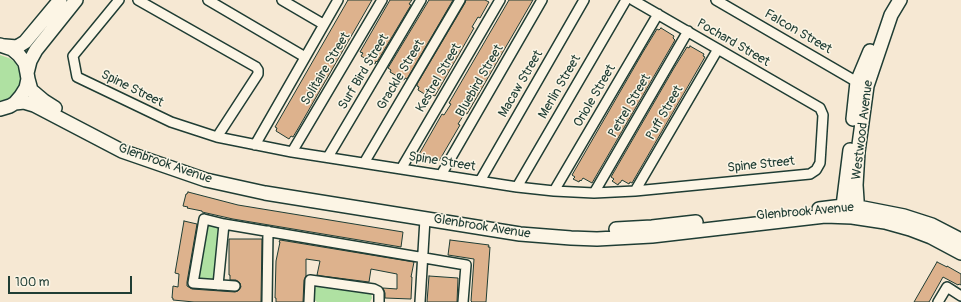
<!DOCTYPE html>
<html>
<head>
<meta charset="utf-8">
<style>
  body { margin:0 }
  #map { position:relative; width:961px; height:302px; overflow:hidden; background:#f6e8d3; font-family:Pangolin,sans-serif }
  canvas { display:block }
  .scale { position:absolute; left:8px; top:276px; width:124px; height:18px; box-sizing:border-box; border:2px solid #1f3d34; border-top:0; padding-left:5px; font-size:12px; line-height:14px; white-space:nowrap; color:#1f3d34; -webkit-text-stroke:3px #fcf5e5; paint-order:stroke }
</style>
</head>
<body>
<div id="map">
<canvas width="961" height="302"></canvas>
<div class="scale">100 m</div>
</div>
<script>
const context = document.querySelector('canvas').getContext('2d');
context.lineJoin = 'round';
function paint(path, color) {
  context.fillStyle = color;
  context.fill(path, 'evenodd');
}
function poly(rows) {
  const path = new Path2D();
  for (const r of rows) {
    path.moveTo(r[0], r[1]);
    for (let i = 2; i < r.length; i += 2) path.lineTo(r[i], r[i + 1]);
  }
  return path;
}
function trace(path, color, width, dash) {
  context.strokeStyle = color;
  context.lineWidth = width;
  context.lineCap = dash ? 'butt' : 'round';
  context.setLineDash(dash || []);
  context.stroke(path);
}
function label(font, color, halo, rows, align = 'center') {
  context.font = font + ' Pangolin,sans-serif';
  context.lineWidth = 3;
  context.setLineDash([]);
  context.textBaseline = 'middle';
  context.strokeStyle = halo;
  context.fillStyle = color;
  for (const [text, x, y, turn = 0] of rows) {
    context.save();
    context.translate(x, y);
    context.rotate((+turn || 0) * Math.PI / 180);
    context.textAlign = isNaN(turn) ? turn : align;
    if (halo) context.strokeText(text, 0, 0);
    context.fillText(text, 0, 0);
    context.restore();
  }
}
paint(poly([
  [0,55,9,58,15,62,19,69,21,76,21,84,18,91,13,97,7,101,0,102],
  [208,224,219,227,214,279,212,281,200,280,198,277],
  [318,285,371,293,372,298,370,302,317,302,313,299,313,290]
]), '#afe1a2');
const building = poly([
  [348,0,372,0,299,127,293,137,291,136,289,139,276,131,277,128,275,127,348,0],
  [390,0,412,0,409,4,411,5,377,62,376,61,375,64,361,56,363,53,360,52,390,0],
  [429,0,453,0,407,79,405,78,404,80,390,72,391,70,388,68,429,0],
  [466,0,485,0,489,2,480,18,478,17,472,27,474,28,435,96,433,95,431,98,418,90,419,87,417,86,417,84,465,3,466,0],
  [509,0,533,0,467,114,465,113,458,124,460,125,439,161,437,160,435,163,428,158,426,162,425,161,424,163,418,160,420,157,418,156,442,114,444,115,451,104,449,103,509,0],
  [661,28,674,36,673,38,675,40,592,183,583,178,581,181,580,180,579,182,573,179,575,177,572,175,643,52,657,29,659,30,661,28],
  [690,46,704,54,703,56,705,57,632,183,630,182,629,184,622,180,620,183,619,183,618,185,612,181,614,179,611,177,674,68,687,47,689,48,690,46],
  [188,192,238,205,403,232,401,247,233,219,202,212,202,211,187,208,188,207,183,206,186,194,187,194,188,192],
  [184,221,197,224,187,282,187,286,192,289,235,292,238,291,241,287,240,283,236,280,230,280,230,275,229,275,229,239,262,239,261,302,194,302,173,300,173,298,172,298,173,286,178,287,179,274,175,273,184,221],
  [280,240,414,262,411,277,412,277,411,299,385,298,385,293,383,288,397,289,397,274,371,269,369,282,322,276,317,275,320,261,306,259,306,276,304,280,303,302,276,302,276,298,275,298,276,261,280,242,279,242,280,240],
  [450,240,489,245,488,247,490,247,486,302,472,302,471,301,474,259,448,255,450,240],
  [937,262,947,267,947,266,961,274,961,285,959,284,958,285,943,277,929,302,914,302,937,262],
  [429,276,458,278,457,302,427,302,429,276]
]);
paint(building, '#ddb28d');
trace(building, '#1f3d34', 1);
const street = poly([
  [119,0,73,56,77,77,171,122,217,137,292,152,517,187,554,191,594,193,635,191,810,174,816,170,820,163,823,115,820,108,633,0],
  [138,0,256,67,258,70,258,74,217,137],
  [208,0,305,57],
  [282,0,323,24],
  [716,0,857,82,862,84],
  [255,145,338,0],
  [292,152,382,0],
  [328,157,421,0],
  [364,163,460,0],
  [401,169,500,0],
  [441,175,542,0],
  [480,181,584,0],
  [517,187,626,0],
  [554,191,658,14],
  [635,191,718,49],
  [594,193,688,31],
  [218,285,224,224],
  [235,286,193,283,204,219,224,224,466,265,463,302],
  [267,302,268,231],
  [309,302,310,280,374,289,378,291,379,293,379,302],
  [420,302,425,219],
  [938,302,947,287,961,296]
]);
const secondary = poly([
  [0,45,12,49,19,55,25,63,27,73,28,79,26,88,21,96,15,103,10,106,0,109],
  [5,46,17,47,25,42,60,0],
  [27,73,30,61,36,50,76,0],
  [28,79,31,90,44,101,55,108],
  [15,103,24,102,34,105,122,151,206,180,265,193,520,234,571,238,597,239,652,236,825,216,852,217,885,222,910,229,931,237,961,253],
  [853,119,857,82,870,51],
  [819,209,843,206,853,206,904,216,932,225,961,240],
  [842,214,850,150],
  [858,215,856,185,858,152,867,86,891,15,900,0],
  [616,229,652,227,696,222]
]);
trace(street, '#1f3d34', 12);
trace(secondary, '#1f3d34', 16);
trace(street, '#fcf5e5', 9);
trace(secondary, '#fcf5e5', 13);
label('13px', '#1f3d34', '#fcf5e5', [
  ["Falcon Street",798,32,30],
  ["Pochard Street",733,43,30],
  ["Solitaire Street",326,69,-59],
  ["Surf Bird Street",364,72,-59],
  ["Grackle Street",401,75,-59],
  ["Kestrel Street",439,78,-60],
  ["Bluebird Street",480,81,-60],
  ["Macaw Street",521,84,-60],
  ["Merlin Street",560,87,-60],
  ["Spine Street",132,89,26],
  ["Oriole Street",595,96,-60],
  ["Petrel Street",630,106,-60],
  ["Puff Street",665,113,-60],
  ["Westwood Avenue",863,130,-83],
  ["Spine Street",442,162,9],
  ["Glenbrook Avenue",165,164,19],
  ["Spine Street",761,165,-6],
  ["Glenbrook Avenue",805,212,-5],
  ["Glenbrook Avenue",482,227,9]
]);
</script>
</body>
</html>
